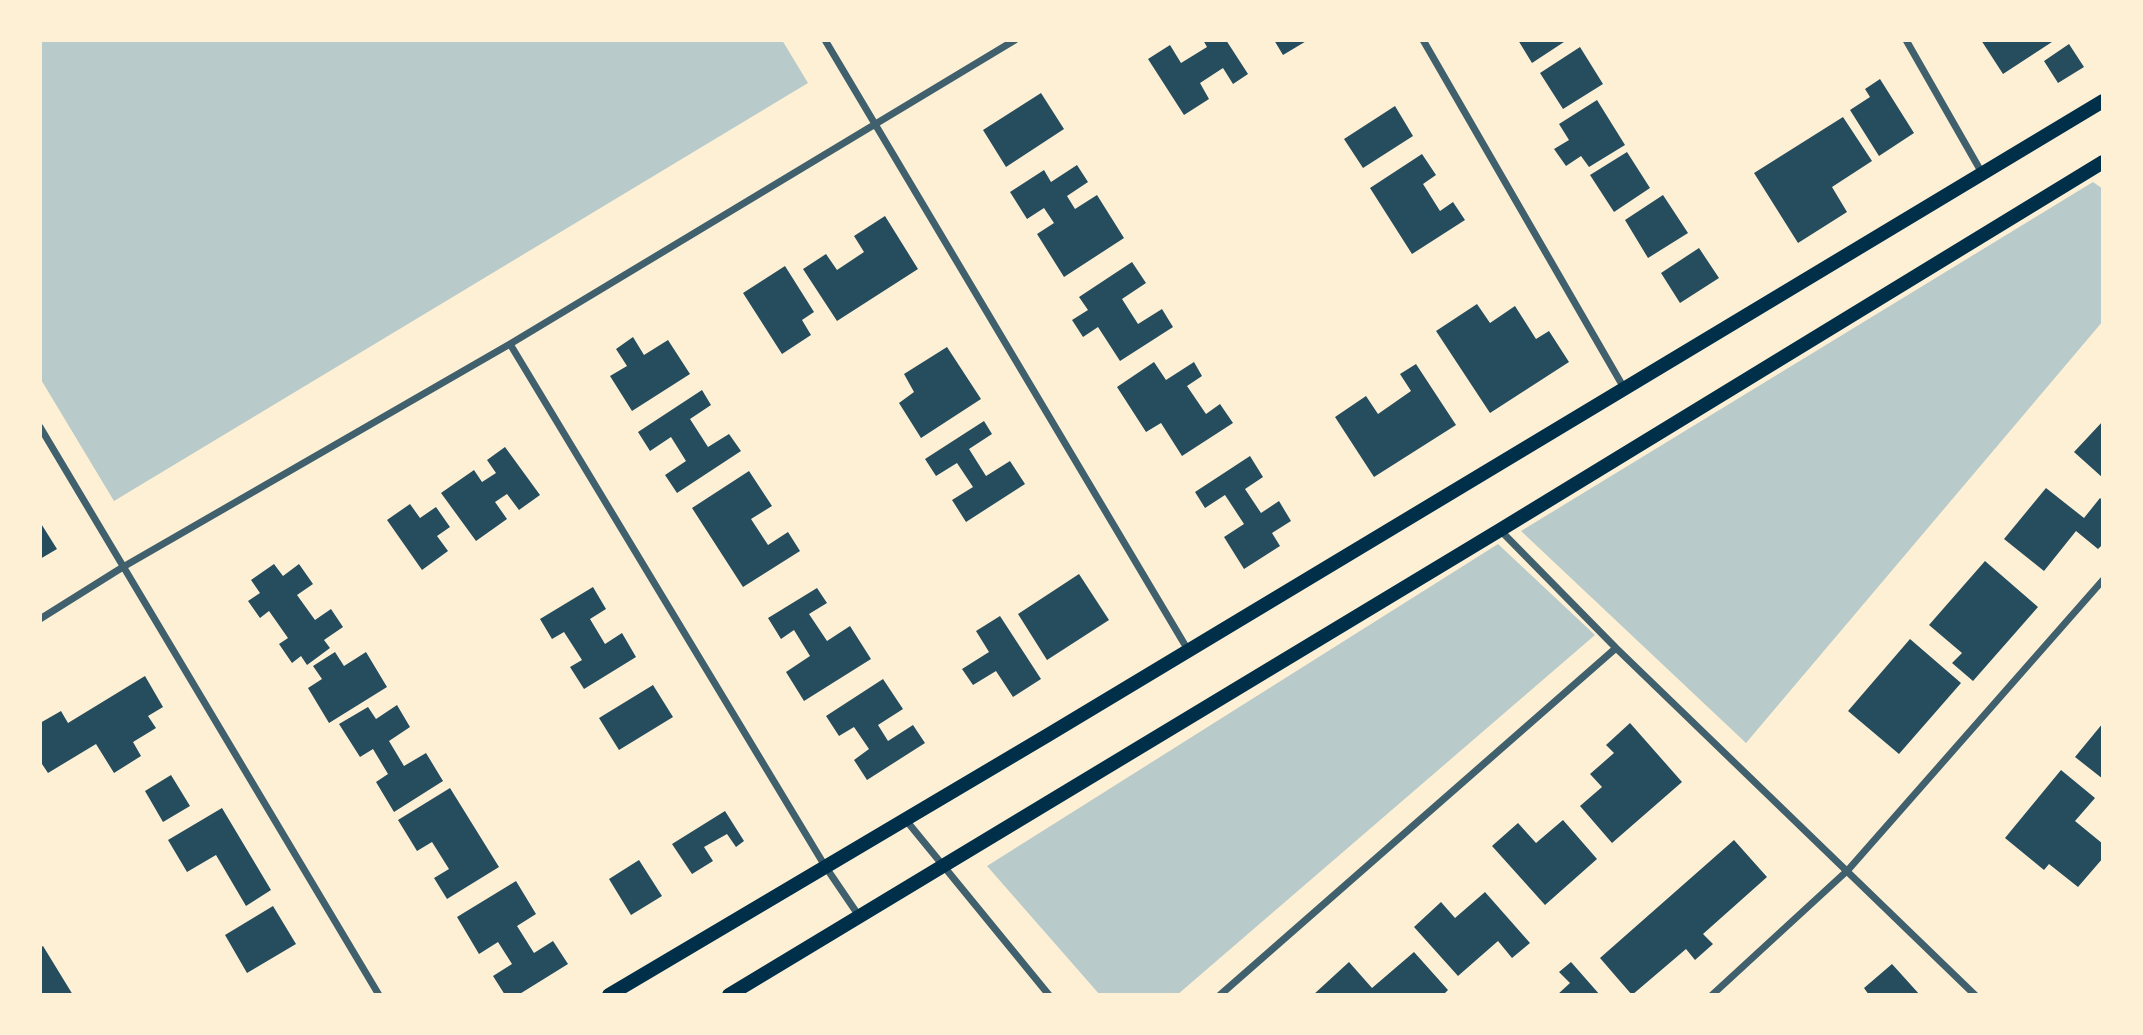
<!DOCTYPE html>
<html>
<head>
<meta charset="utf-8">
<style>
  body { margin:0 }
  #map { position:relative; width:2143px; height:1035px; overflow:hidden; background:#fdf0d5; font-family:Commissioner,sans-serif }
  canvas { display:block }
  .frame { position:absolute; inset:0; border:42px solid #fdf0d5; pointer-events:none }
</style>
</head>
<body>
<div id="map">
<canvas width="2143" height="1035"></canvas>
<div class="frame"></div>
</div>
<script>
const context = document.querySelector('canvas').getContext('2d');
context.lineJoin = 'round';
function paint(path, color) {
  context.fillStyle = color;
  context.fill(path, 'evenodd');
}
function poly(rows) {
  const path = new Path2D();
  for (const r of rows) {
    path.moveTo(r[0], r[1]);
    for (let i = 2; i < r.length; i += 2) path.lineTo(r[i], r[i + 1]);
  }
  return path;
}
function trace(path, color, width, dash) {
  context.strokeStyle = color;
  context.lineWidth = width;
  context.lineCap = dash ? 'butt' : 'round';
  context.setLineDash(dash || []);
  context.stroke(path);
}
paint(poly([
  [40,40,782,40,808,83,114,501,40,378],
  [2093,182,2103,189,2103,321,1746,743,1521,531],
  [1498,544,1595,635,1177,995,1100,995,987,866]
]), '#b9caca');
paint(poly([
  [1203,40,1226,40,1248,74,1233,84,1223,68,1200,83,1209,99,1184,115,1148,59,1170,45,1181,63,1207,47],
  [1274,40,1308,40,1283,55],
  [1518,40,1567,40,1532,63],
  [1981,40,2055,40,2003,74],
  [2069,44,2084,67,2058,83,2044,61],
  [1580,47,1603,84,1563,109,1540,73],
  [1880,79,1914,133,1879,156,1850,110,1870,97,1865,89],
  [1041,93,1064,129,1006,167,983,130],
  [1597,100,1625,145,1589,167,1581,156,1566,166,1554,149,1569,140,1559,124],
  [1395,106,1413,136,1363,168,1344,139],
  [1843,117,1872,161,1832,187,1847,212,1798,243,1754,173],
  [1627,152,1650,188,1614,212,1590,175],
  [1422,154,1436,175,1423,184,1440,211,1453,202,1465,220,1412,254,1370,188],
  [1077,165,1088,182,1067,196,1075,209,1097,195,1124,238,1064,277,1037,234,1054,223,1044,208,1027,219,1010,192,1044,170,1051,182],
  [1663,195,1688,233,1648,258,1625,220],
  [885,216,918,269,837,321,803,269,826,254,837,270,864,252,854,236],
  [1699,248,1719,278,1680,303,1661,273],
  [1132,262,1146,283,1122,299,1138,324,1162,309,1173,327,1120,361,1098,327,1083,337,1072,320,1088,310,1079,297],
  [785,266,814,312,802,320,811,335,782,354,743,293],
  [1477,304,1490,323,1515,306,1536,339,1549,331,1569,362,1490,413,1436,331],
  [633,337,644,355,668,340,690,374,632,411,610,376,627,366,616,349],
  [947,347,981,399,921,438,899,403,914,392,904,374],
  [1154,362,1166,380,1194,362,1202,376,1187,386,1206,414,1220,404,1233,423,1182,456,1161,423,1146,432,1117,387],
  [1416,364,1456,425,1374,477,1335,417,1366,396,1378,414,1411,391,1400,374],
  [702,390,711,405,690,419,708,447,729,434,741,451,677,493,665,475,686,461,671,437,650,451,638,432],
  [984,421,992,434,969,449,986,476,1010,461,1025,484,966,522,952,500,973,487,957,463,936,476,925,459],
  [2103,421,2103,478,2074,452],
  [505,447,540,495,519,510,507,494,495,502,507,519,476,541,441,493,474,470,482,482,496,473,487,460],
  [1250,456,1263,477,1245,489,1261,513,1279,501,1291,521,1272,533,1280,546,1244,569,1224,537,1244,524,1225,495,1205,508,1195,492],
  [749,471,772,506,751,519,768,545,788,532,800,551,743,587,692,508],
  [2046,488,2084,518,2100,498,2103,501,2103,544,2098,549,2076,531,2044,571,2004,539],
  [410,504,420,518,436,507,450,527,437,536,448,551,422,570,387,520],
  [40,522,57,549,40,559],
  [1985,561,2038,607,1973,681,1952,663,1962,653,1929,625],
  [274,564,283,576,299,564,313,584,297,595,315,620,331,609,343,627,324,640,330,648,307,665,301,656,292,663,279,644,288,638,269,611,260,618,248,601,260,593,251,580],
  [1079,574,1109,620,1047,660,1018,614],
  [593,587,606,609,590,619,605,644,622,633,636,657,584,689,570,667,582,660,564,632,552,639,540,619],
  [817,588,827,603,809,614,827,641,850,626,871,659,804,701,786,672,810,656,794,630,781,639,768,618],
  [1000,616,1041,679,1013,697,996,671,973,685,962,669,989,652,976,631],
  [1910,639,1961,683,1899,754,1848,711],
  [335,652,344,666,366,652,387,687,329,723,308,688,322,679,313,666],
  [145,676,163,707,148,716,156,728,133,742,141,756,114,773,96,744,48,773,40,761,40,723,61,711,68,723],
  [883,679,903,709,878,725,888,741,913,725,925,743,867,780,854,760,869,749,854,727,839,736,826,716],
  [653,685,673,717,619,750,599,718],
  [397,705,410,727,389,741,404,766,426,753,443,781,394,812,376,782,388,774,373,749,360,757,339,724,368,707,376,719],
  [1630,723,1682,782,1612,843,1580,806,1602,787,1590,774,1614,753,1606,745],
  [2103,723,2103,779,2075,757],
  [2061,770,2095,798,2075,821,2103,844,2103,858,2078,887,2049,864,2044,870,2005,838],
  [171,775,190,806,163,822,145,791],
  [450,788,499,867,447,899,434,878,449,869,432,842,417,851,398,820],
  [222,808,271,890,246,906,216,855,187,872,168,840],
  [725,811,744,841,736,847,727,834,704,847,713,861,692,874,672,844],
  [1563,820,1597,859,1545,905,1492,846,1518,823,1536,843],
  [1734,840,1767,877,1703,934,1713,944,1695,960,1686,949,1632,995,1600,958],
  [639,860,662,896,631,915,609,879],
  [516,881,536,914,517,926,534,953,553,941,568,964,518,995,505,995,493,976,512,964,498,942,479,954,457,917],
  [1485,892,1530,943,1512,958,1498,941,1458,976,1414,927,1441,902,1455,918],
  [273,906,296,944,247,973,225,935],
  [43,946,73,995,40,995,40,948],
  [1414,952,1448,990,1443,995,1313,995,1349,962,1372,988],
  [1571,962,1600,995,1557,995,1570,983,1559,972],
  [1892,964,1920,995,1869,995,1864,988]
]), '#264d5e');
trace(poly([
  [825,40,1188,650],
  [1423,40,1624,388],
  [1906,40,1982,173],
  [510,344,825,866,859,916],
  [40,427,379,995],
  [1500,530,1616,648,1975,995],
  [40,619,123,567,510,344,1015,40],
  [905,819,1049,995],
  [1220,995,1616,648],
  [1712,995,1848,870,2103,580]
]), '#3f606c', 7);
trace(poly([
  [609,995,1048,735,2103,101],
  [729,995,1500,530,2103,162]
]), '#003049', 14);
</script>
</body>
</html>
